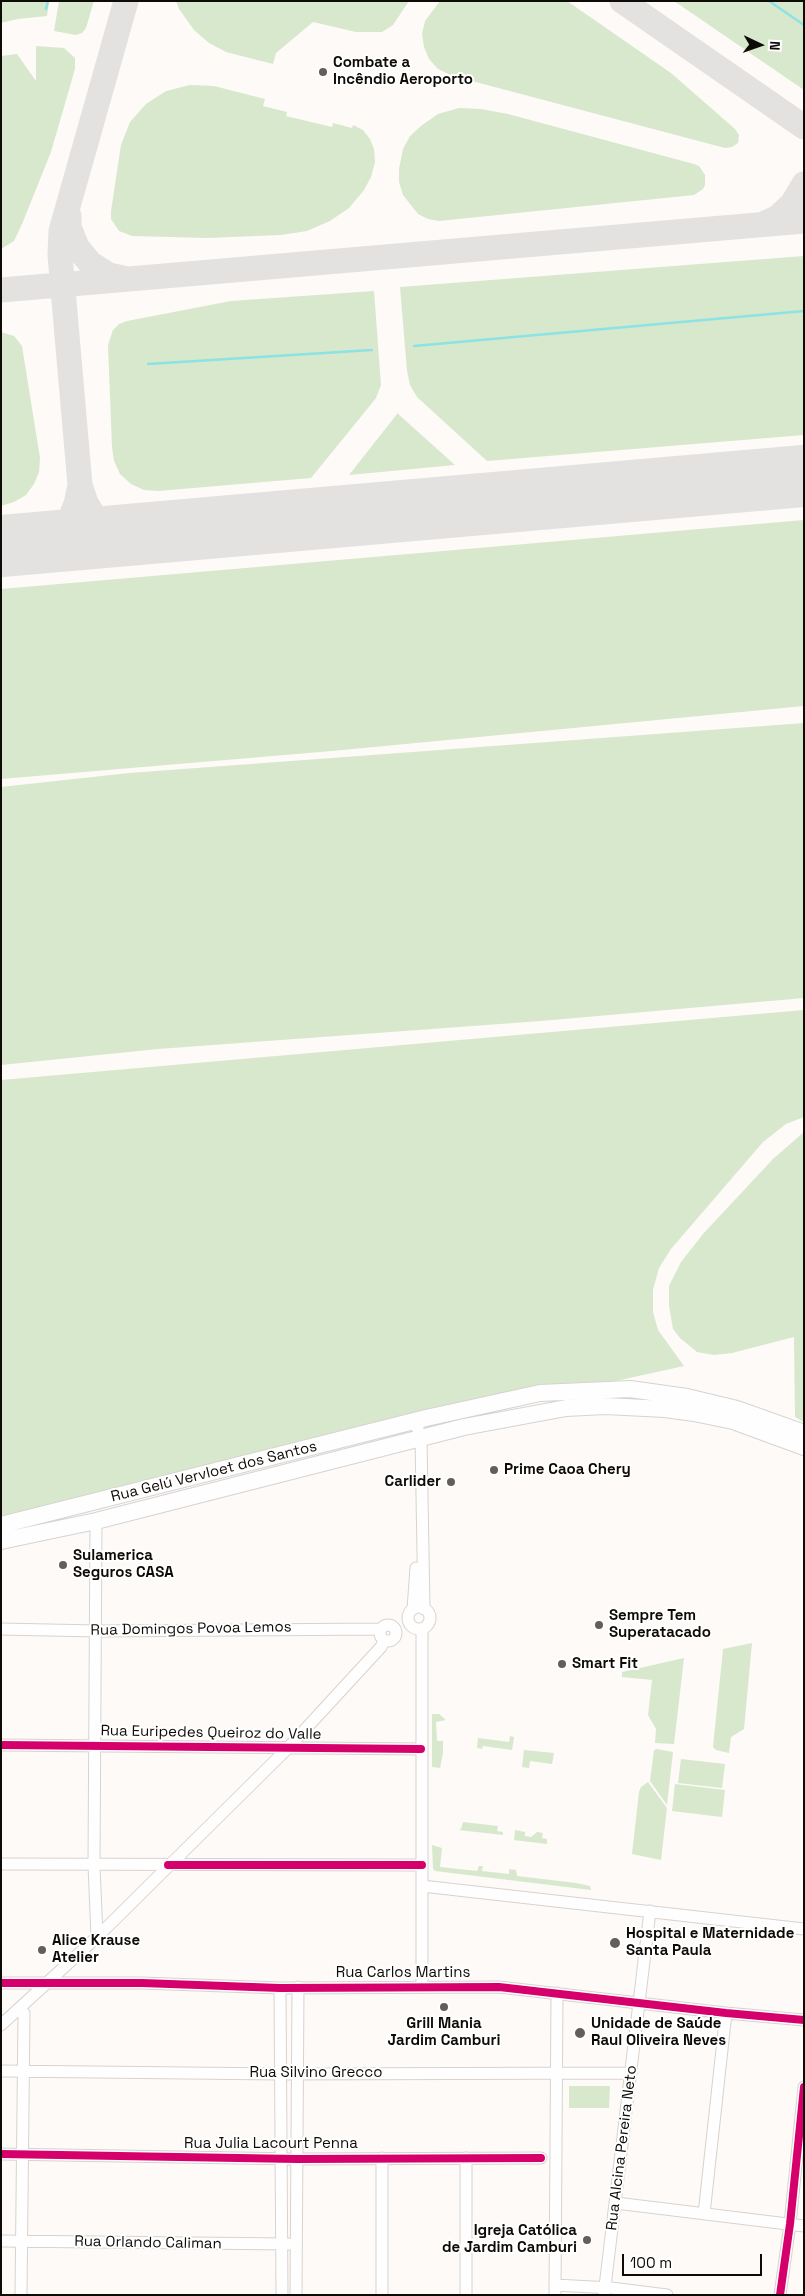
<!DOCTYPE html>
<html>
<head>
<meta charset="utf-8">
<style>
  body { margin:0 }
  #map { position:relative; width:805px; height:2296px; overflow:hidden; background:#fdfaf8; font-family:"Space Grotesk",sans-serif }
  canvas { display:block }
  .frame { position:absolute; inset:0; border:2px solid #0e0b07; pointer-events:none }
  .north { position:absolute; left:735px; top:20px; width:50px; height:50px; -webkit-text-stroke:4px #fff; paint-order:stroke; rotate:93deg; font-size:14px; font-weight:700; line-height:20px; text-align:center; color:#0e0b07 }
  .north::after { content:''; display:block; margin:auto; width:18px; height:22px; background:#0e0b07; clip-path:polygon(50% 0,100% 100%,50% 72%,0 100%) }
  .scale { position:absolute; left:622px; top:2254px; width:140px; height:22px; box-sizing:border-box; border:2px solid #0e0b07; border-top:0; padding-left:6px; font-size:15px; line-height:18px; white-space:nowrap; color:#0e0b07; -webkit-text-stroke:4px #fff; paint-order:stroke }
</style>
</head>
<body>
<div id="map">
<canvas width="805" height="2296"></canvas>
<div class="frame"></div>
<div class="north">N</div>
<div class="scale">100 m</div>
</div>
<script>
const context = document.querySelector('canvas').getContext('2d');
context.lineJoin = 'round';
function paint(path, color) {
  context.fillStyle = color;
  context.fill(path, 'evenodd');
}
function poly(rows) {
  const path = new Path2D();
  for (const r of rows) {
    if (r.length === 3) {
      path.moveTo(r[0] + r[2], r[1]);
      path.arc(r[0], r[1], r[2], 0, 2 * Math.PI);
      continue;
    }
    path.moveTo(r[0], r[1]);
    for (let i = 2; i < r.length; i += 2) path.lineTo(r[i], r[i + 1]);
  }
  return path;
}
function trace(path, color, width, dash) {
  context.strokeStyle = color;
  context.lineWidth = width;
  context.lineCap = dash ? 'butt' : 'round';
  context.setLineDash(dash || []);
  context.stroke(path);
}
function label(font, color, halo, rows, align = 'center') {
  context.font = font + ' "Space Grotesk",sans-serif';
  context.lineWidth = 4;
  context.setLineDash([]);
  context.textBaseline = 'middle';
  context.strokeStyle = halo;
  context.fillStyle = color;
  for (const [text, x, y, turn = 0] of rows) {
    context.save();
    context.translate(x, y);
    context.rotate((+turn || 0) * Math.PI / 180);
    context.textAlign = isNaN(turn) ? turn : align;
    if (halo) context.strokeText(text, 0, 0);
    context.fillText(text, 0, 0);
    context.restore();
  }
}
paint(poly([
  [1,1,49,1,47,16,18,19,1,23],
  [59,1,94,1,86,28,82,33,76,35,54,31],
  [176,1,409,1,393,25,382,32,356,32,313,22,276,53,273,64,226,52,209,43,194,30,179,9],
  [440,1,567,1,671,73,735,129,739,135,738,143,732,147,725,148,453,76,438,69,429,59,424,47,422,34,425,21],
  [675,1,804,1,804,90,674,1],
  [36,46,64,48,75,58,75,69,51,152,22,224,14,241,1,249,1,56,17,54,36,81],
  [190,85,214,86,265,99,263,106,287,112,286,116,332,127,333,123,352,128,353,125,363,130,370,139,374,149,375,162,371,177,364,190,349,208,330,221,307,231,281,235,207,238,132,236,119,231,111,219,111,211,121,145,130,122,146,104,166,91],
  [459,108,481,109,508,114,694,164,699,166,705,175,705,185,703,189,694,195,439,221,428,219,418,214,403,195,399,182,399,169,403,149,410,136,421,126,438,114],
  [804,256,804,435,487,461,417,397,410,385,407,371,400,287],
  [374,291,381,385,376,398,368,408,311,478,158,491,144,490,131,484,120,474,114,461,112,447,108,345,113,330,119,324,127,321,231,301],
  [1,332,14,336,22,346,40,458,39,472,34,484,26,495,14,502,1,506],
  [397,413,455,465,349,475,397,414],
  [804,520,804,706,332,751,1,779,1,589],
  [804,723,804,998,541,1021,158,1049,1,1065,1,787,129,773],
  [804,1010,804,1117,786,1124,763,1142,671,1249,659,1268,653,1290,653,1312,658,1330,684,1366,1,1516,1,1080],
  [804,1132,804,1422,795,1417,794,1337,732,1353,714,1355,697,1352,680,1338,673,1329,669,1306,669,1286,681,1262,703,1234,773,1159],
  [752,1643,744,1729,731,1737,729,1753,716,1750,713,1747,723,1649],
  [684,1658,674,1744,655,1743,656,1729,648,1715,652,1680,622,1677,622,1672],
  [432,1714,439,1714,446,1720,436,1722,437,1741,443,1741,443,1753,440,1768,432,1767],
  [510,1736,514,1737,512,1750,483,1746,482,1749,477,1748,478,1738,509,1742],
  [657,1749,673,1752,667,1805,650,1781,654,1750],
  [524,1750,554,1753,552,1764,530,1761,529,1768,522,1767],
  [681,1759,725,1764,722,1788,678,1783],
  [648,1782,667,1808,661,1860,632,1854,639,1792,641,1787],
  [675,1784,725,1790,722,1817,672,1811],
  [463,1822,498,1826,497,1831,503,1832,503,1835,459,1830,461,1829],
  [515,1830,525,1832,525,1836,531,1837,537,1832,543,1833,542,1838,547,1839,547,1844,514,1840],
  [432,1845,442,1848,440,1867,477,1871,479,1866,483,1866,482,1871,509,1874,509,1869,516,1870,517,1876,576,1883,590,1886,591,1890,435,1871,433,1869],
  [569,2086,610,2086,609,2108,569,2108]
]), '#d8e8cd');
trace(poly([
  [769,1,804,25],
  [46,9,48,1],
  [414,346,804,311],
  [148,364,372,350]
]), '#8ce2e5', 2.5);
trace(poly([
  [126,1,61,231,60,255,80,485,86,503,95,518,106,527,129,535],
  [622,1,804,127],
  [69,216,69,227,77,247,90,263,109,275,123,278],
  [765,223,778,217,792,204,804,184],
  [1,290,804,221],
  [28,544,44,540,58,531,70,519,76,504,80,485]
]), '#e4e2e0', 25);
trace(poly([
  [1,546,804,476]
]), '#e4e2e0', 62);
const street = poly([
  [412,1422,418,1429,421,1438,424,1609],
  [96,1521,94,1865,97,1937],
  [419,1618,11],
  [413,1609,416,1568],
  [388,1633,8],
  [1,1629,97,1631,381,1629],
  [422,1629,422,1987],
  [1,1745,421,1749],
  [1,1864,422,1865],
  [422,1886,804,1929],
  [1,1983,142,1983,280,1988,499,1987,726,2013,804,2020],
  [280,1988,282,2295],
  [1,2025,97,1937,288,1748,381,1647,384,1640],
  [1,2071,280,2074,631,2073],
  [1,2154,297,2159,541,2158],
  [616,2203,804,2226],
  [704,2214,726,2013],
  [1,2241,289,2244],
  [555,2285,611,2288,667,2295],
  [21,2295,24,2013],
  [296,2295,298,1987],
  [382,2295,382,2158],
  [466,2295,466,2158],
  [555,2295,557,1993],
  [604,2295,650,1911],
  [780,2295,790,2224,804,2087]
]);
const secondary = poly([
  [1,1525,426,1418,540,1393,630,1389,687,1397,737,1409,804,1433],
  [1,1541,96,1521,464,1427,566,1408,605,1406,665,1409,694,1413,733,1421,804,1447]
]);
trace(street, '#d6d3d0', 13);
trace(secondary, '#d6d3d0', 18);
trace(street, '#fffefe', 11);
trace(secondary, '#fffefe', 16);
trace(poly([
  [1,1745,421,1749],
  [168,1865,422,1865],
  [1,1983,142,1983,280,1988,499,1987,726,2013,804,2020],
  [1,2154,297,2159,541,2158],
  [780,2295,790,2224,804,2087]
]), '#d6006c', 8);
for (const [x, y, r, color] of [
  [323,72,5,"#625f5b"],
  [494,1470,5,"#625f5b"],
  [451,1482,5,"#625f5b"],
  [63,1565,5,"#625f5b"],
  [599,1625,5,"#625f5b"],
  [562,1664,5,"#625f5b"],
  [615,1943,6,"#625f5b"],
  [42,1950,5,"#625f5b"],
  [444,2007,5,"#625f5b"],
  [580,2033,6,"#625f5b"],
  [587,2240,5,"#625f5b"]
]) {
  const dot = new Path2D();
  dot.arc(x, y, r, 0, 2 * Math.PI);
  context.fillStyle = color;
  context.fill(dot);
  trace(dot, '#fff', 2);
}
label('bold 15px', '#0e0b07', '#fff', [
  ["Combate a",333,63],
  ["Incêndio Aeroporto",333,80],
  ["Prime Caoa Chery",504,1470],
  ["Carlider",441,1482,"right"],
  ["Sulamerica",73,1556],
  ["Seguros CASA",73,1573],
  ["Sempre Tem",609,1616],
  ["Superatacado",609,1633],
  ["Smart Fit",572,1664],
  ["Hospital e Maternidade",626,1934],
  ["Santa Paula",626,1951],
  ["Alice Krause",52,1941],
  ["Atelier",52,1958],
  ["Grill Mania",444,2024,"center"],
  ["Jardim Camburi",444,2041,"center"],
  ["Unidade de Saúde",591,2024],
  ["Raul Oliveira Neves",591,2041],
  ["Igreja Católica",577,2231,"right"],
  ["de Jardim Camburi",577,2248,"right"]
], 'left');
label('15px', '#0e0b07', '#fff', [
  ["Rua Gelú Vervloet dos Santos",214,1472,-14],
  ["Rua Domingos Povoa Lemos",191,1629,-1],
  ["Rua Euripedes Queiroz do Valle",211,1733,1],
  ["Rua Carlos Martins",403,1973],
  ["Rua Silvino Grecco",316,2073],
  ["Rua Julia Lacourt Penna",271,2144],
  ["Rua Alcina Pereira Neto",622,2148,-83],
  ["Rua Orlando Caliman",148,2243,1]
]);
</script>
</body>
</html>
